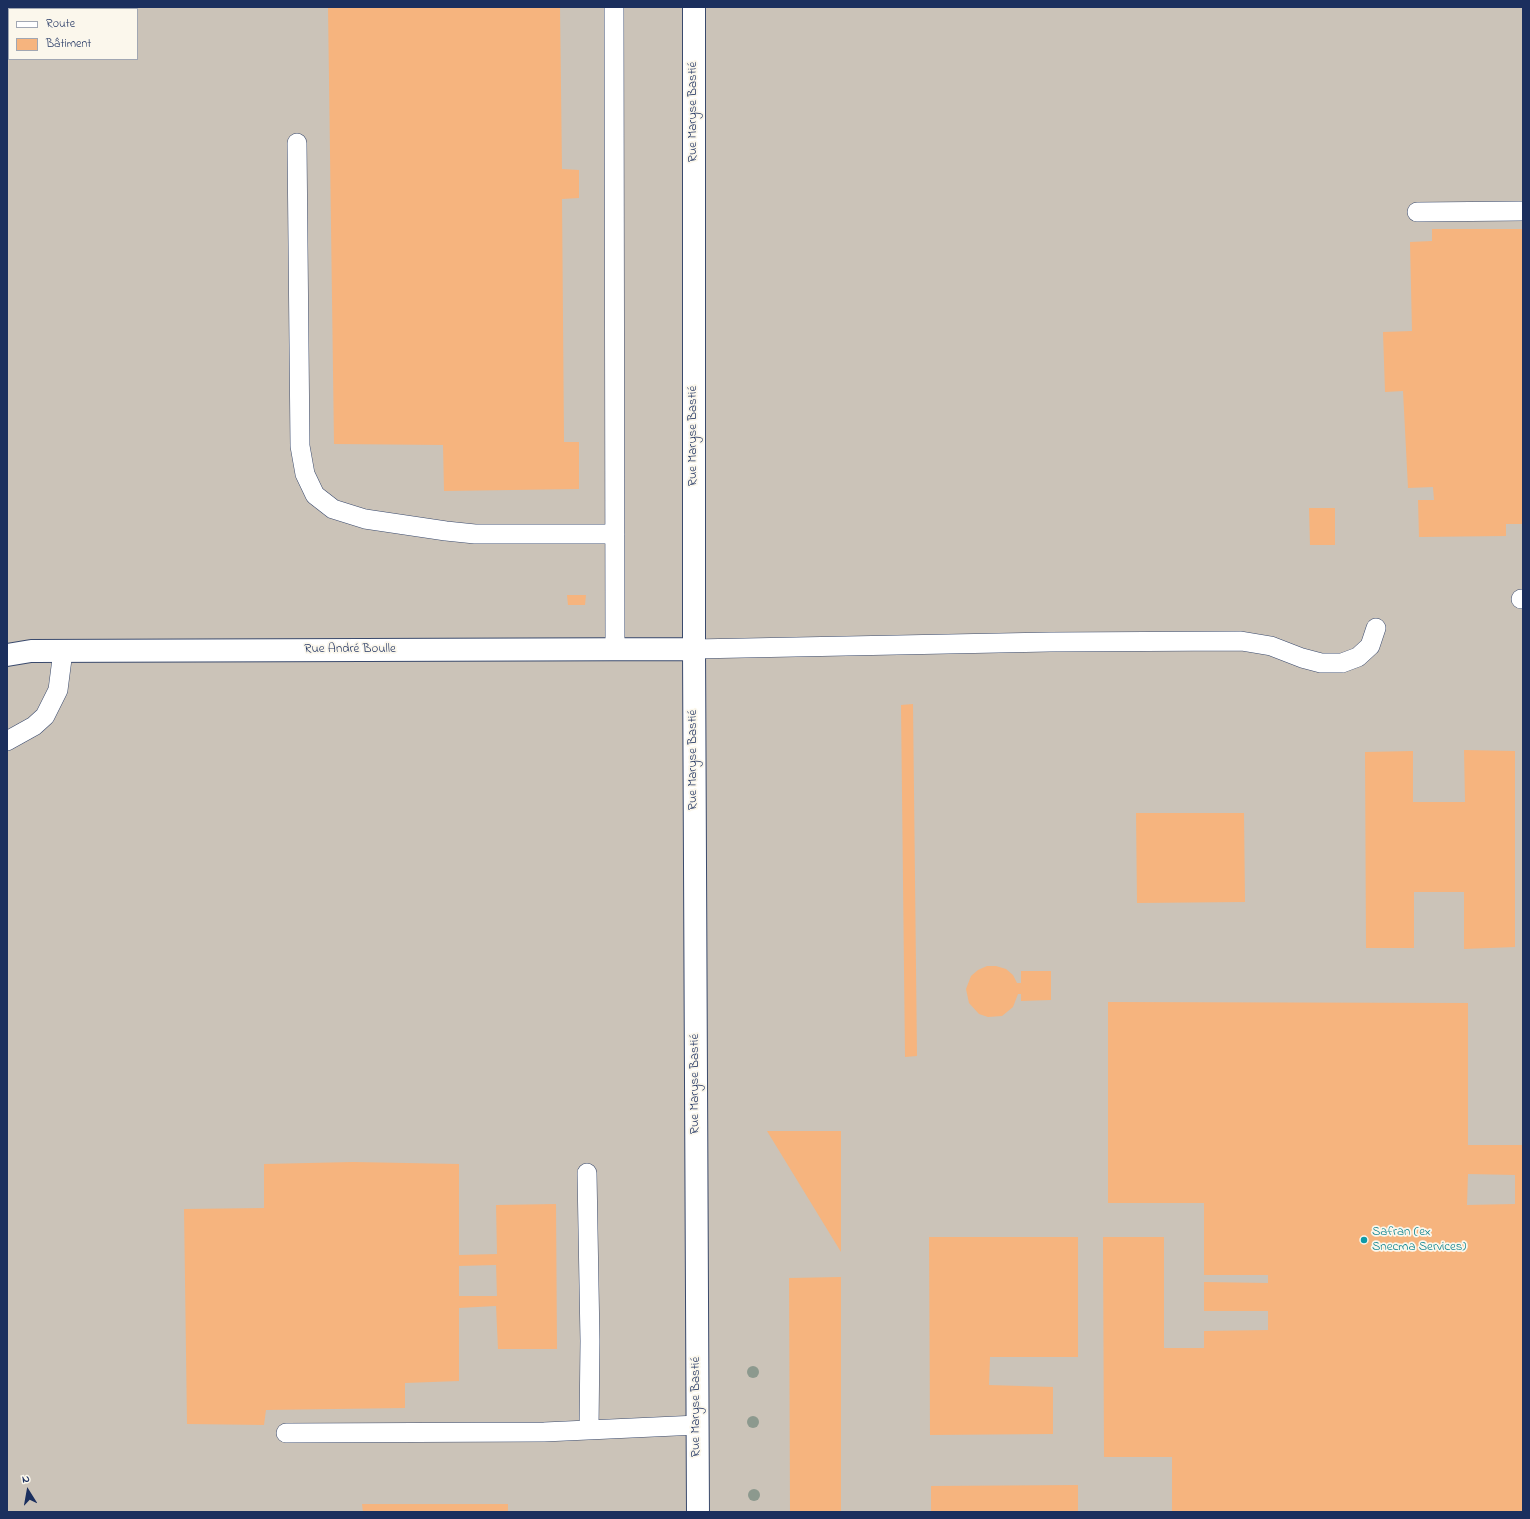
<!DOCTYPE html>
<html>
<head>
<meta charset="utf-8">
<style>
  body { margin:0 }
  #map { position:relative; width:1530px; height:1519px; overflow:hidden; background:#e8e2bf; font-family:"Indie Flower",sans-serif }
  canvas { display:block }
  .frame { position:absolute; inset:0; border:8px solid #1b2f5e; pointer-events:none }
  .legend { position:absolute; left:8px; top:8px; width:130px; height:52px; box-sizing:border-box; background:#fbf7ec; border:1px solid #a1a7b3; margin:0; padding:5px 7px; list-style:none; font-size:12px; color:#1b2f5e }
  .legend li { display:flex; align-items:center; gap:8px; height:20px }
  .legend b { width:20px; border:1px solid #a1a7b3 }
  .north { position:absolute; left:8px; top:1471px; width:40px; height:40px; -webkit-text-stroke:3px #fbf7ec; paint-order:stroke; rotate:349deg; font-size:11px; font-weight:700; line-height:16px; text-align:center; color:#1b2f5e }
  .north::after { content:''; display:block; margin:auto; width:14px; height:18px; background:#1b2f5e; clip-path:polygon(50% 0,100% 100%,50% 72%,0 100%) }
</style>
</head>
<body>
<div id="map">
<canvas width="1530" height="1519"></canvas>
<div class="frame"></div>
<ul class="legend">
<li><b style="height:5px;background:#fff"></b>Route</li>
<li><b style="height:11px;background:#f6b47e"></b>Bâtiment</li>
</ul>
<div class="north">N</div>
</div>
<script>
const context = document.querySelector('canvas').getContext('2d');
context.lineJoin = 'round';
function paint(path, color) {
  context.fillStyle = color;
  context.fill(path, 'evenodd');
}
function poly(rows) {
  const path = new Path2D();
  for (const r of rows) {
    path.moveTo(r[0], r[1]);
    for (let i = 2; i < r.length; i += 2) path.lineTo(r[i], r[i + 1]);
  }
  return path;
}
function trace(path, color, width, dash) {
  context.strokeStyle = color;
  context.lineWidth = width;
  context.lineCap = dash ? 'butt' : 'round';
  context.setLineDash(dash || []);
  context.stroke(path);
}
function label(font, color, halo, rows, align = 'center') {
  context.font = font + ' "Indie Flower",sans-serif';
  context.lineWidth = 3.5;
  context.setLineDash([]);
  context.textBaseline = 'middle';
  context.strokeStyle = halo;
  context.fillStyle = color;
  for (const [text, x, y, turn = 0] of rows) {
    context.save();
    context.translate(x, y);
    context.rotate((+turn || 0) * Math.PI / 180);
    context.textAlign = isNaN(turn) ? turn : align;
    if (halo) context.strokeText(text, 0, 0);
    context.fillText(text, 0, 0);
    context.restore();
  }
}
paint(poly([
  [20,7,1523,7,1523,1512,7,1512,7,25,9,22,9,59,137,59,137,9,18,9]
]), '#cbc3b8');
paint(poly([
  [328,7,560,7,562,169,579,170,579,198,562,199,564,442,579,442,579,489,444,491,443,445,334,444],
  [1432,229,1523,229,1523,524,1506,524,1506,536,1419,537,1418,500,1434,500,1433,487,1408,488,1403,391,1385,392,1383,332,1412,331,1410,242,1432,241],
  [1309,508,1335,508,1335,545,1310,545],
  [567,595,586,595,585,605,568,605],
  [913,704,917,1056,905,1057,901,705],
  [1464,750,1515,751,1515,947,1464,949,1464,892,1414,892,1414,948,1366,948,1365,752,1413,751,1413,802,1465,802],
  [1136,813,1244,813,1245,902,1137,903],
  [987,966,996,966,1006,969,1013,975,1017,983,1021,983,1021,971,1051,971,1051,1000,1021,1001,1021,994,1018,994,1013,1007,1002,1016,988,1017,979,1014,969,1003,966,989,971,976,978,970],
  [1108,1002,1468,1003,1468,1145,1523,1145,1523,1512,1172,1512,1172,1457,1104,1457,1103,1237,1164,1237,1164,1348,1204,1348,1204,1331,1268,1330,1268,1311,1204,1311,1204,1282,1268,1283,1268,1275,1204,1275,1204,1203,1108,1203],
  [1468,1174,1515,1175,1515,1204,1467,1205],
  [767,1131,841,1131,841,1252],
  [353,1162,459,1164,459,1255,497,1254,496,1205,556,1204,557,1349,498,1349,496,1306,459,1308,459,1381,405,1383,405,1408,266,1410,264,1425,187,1424,184,1209,264,1208,264,1164],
  [496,1265,497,1296,459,1296,459,1266],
  [929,1237,1078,1237,1078,1357,990,1357,989,1385,1053,1387,1053,1434,930,1435],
  [841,1277,841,1512,790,1512,789,1278],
  [1078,1485,1078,1512,931,1512,931,1486],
  [362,1504,508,1504,508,1512,363,1512]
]), '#f6b47e');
const service = poly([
  [614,7,615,649],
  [297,143,300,446,305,474,315,495,333,509,365,519,446,531,475,534,615,534],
  [1417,212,1523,211],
  [1521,599,1523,599],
  [694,649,1050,642,1241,641,1271,646,1302,658,1321,663,1342,663,1358,657,1370,646,1376,628],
  [7,741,34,726,45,716,58,690,63,651],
  [587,1173,590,1341,589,1429],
  [286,1433,544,1432,698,1425]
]);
const minor = poly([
  [694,7,694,649,698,1512],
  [7,655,31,651,694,649]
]);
trace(service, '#3a4a6d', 20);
trace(minor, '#3a4a6d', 24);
trace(service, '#fff', 19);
trace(minor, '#fff', 22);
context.fillStyle = '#8c998e';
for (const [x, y] of [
  [753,1372],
  [753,1422],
  [754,1495]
]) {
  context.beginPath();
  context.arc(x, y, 6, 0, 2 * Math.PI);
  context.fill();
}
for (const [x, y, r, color] of [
  [1364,1240,4,"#0f9aa8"]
]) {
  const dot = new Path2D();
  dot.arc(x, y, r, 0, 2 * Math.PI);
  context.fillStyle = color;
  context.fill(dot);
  trace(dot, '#fbf7ec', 1.5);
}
label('13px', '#1b2f5e', '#fbf7ec', [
  ["Rue Maryse Bastié",694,112,-90],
  ["Rue Maryse Bastié",694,436,-90],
  ["Rue André Boulle",350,650],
  ["Rue Maryse Bastié",694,760,-90],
  ["Rue Maryse Bastié",696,1084,-90],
  ["Rue Maryse Bastié",697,1407,-90]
]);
label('13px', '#0d838f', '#fbf7ec', [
  ["Safran (ex",1372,1233],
  ["Snecma Services)",1372,1248]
], 'left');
</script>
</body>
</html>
